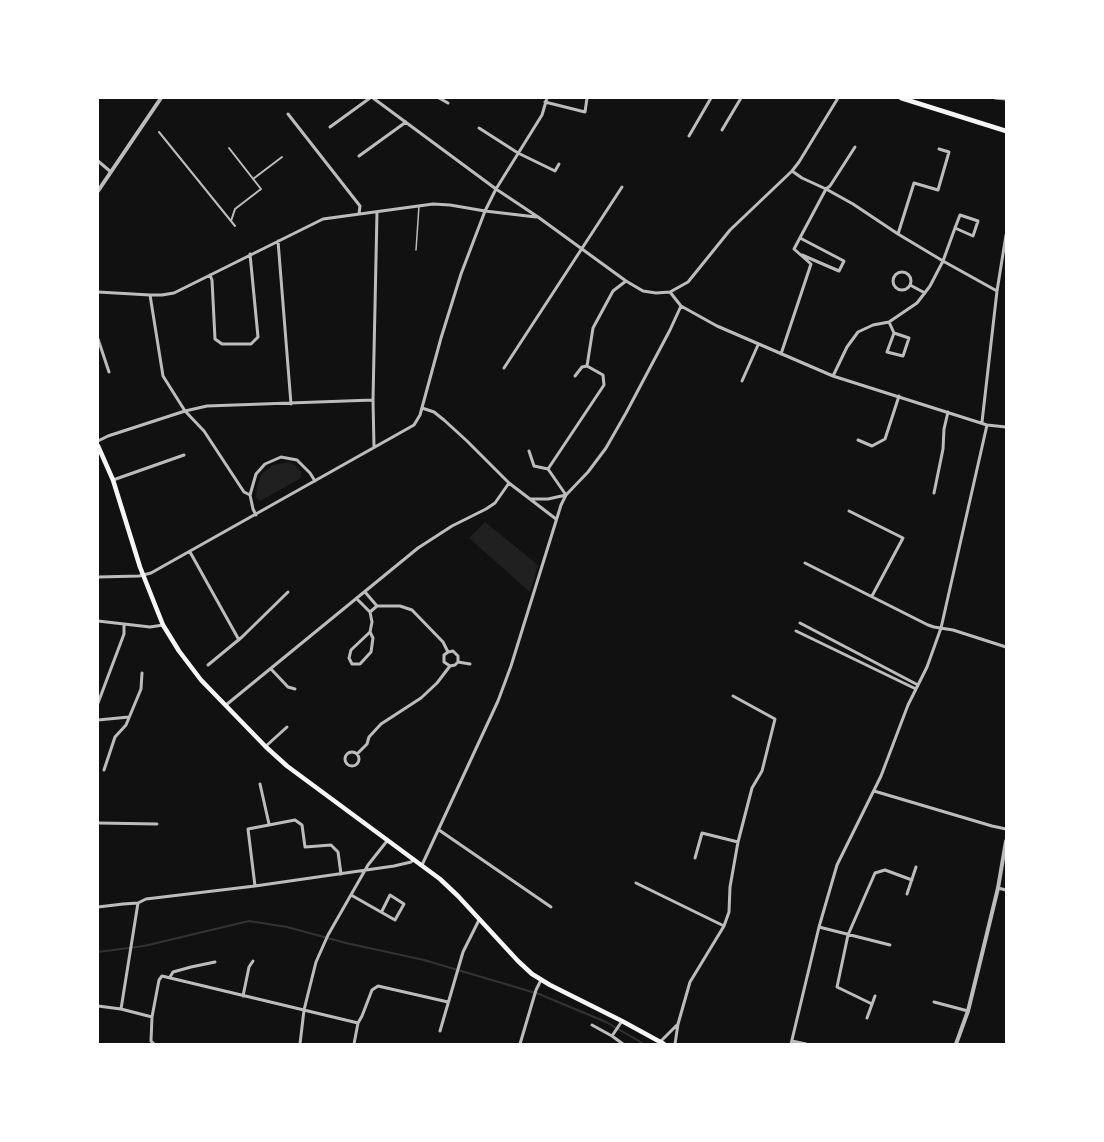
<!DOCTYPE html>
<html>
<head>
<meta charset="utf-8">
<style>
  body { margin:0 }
  #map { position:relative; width:1104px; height:1142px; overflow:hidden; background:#111; font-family:Figtree,sans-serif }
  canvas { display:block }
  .frame { position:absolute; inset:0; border:99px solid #fff; pointer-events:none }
</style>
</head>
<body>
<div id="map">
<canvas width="1104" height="1142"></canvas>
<div class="frame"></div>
</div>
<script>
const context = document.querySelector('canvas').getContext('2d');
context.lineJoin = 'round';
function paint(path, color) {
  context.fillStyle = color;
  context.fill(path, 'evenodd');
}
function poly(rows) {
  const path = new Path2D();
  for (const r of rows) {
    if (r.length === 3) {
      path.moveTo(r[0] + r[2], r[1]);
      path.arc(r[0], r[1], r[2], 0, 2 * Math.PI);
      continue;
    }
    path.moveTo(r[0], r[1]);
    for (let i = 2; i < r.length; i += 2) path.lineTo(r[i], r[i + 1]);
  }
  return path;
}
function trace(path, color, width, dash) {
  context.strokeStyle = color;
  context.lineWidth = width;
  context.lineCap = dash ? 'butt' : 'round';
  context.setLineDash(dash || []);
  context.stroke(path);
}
paint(poly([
  [289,462,296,466,301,472,301,478,260,501,256,497,257,486,262,473,273,465],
  [485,522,538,565,530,592,469,538]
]), '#202020');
trace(poly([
  [98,952,144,946,249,921,287,927,346,943,424,960,539,994,606,1022,644,1044]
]), '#333', 2);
trace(poly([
  [416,250,419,206]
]), '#bcbcbc', 1.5);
trace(poly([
  [159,132,235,226],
  [229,148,261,189,235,209,231,221],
  [253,179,282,157]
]), '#bcbcbc', 2);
trace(poly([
  [373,98,496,189,538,217,626,281,643,291,656,293,670,292,688,282,730,230,792,171,799,162,838,98],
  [439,98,448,103],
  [995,98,1006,99],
  [545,102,585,112,587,98],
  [288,114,360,206,359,214],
  [330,127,370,98],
  [479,128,518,153,555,171,559,164],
  [722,130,741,98],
  [689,136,711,98],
  [359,156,406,122],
  [98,161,111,172],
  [792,171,802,178,826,189,853,204,898,234,943,261,997,291],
  [898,234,914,183,938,190,949,152,939,149],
  [800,238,844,261,839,271,802,255],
  [278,241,291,404],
  [902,281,9],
  [210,275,212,280,215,339,222,344,251,344,258,337,250,254],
  [910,285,925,293],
  [98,292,150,295,162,295,174,293,323,219,433,204,450,205,485,211,536,217],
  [670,292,681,306,717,326,833,376,987,425,1006,427],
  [150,295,163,376,185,411,204,431,244,492,250,495],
  [889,322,894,333],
  [894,333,909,338,903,356,887,352,894,333],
  [98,339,109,372],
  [781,354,811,264,794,249,826,189,830,186,855,147],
  [504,368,622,187],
  [575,376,582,367,587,366],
  [833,376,847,347,858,332,873,325,889,322,917,303,930,286,943,261,955,228,960,215,978,221,973,236,955,228],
  [742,381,758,345],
  [422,408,434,412,444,420,467,441,509,483,556,519],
  [982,422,997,291,1006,235],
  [858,440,872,446,885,439,899,396],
  [98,441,108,436,185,411,207,406,373,400],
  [374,447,373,400,377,212],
  [529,451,534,466,548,469],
  [548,469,604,385,603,375,587,366,593,328,613,291,626,281],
  [113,480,184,455],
  [934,493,943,449,944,429,948,412],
  [530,499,548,499,566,495,548,469],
  [849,511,903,538,872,596],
  [256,515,253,509,250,495,256,474,265,464,281,457,297,460,310,473,315,481],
  [190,552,239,640],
  [805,563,928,625,934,627,953,630,1006,647],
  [98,577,139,576,151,573,414,425,420,415,441,338,461,274,485,211,496,189,542,115,547,98],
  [357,599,370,612,377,606,365,592],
  [377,606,400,606,412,610,443,642,448,652,453,651,458,656,458,662,455,665,450,666,444,662,444,655,448,652],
  [98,621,150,627,163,625],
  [800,623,918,685],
  [796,631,916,689],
  [370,632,373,638,371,652,360,664,352,664,349,658,351,650,370,632,372,622,370,612],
  [458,662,470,664],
  [208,665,242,637,288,592],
  [271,669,288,687,295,689],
  [98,703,124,634,124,624],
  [226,705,418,548,452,526,486,509,495,503,509,483],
  [98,720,129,717],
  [266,746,287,727],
  [352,759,7],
  [357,754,367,744,369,737,381,724,421,698,437,683,450,666],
  [104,770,115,737,126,725,141,689,142,673],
  [260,784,269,824],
  [874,791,992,826,1006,829],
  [98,823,157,824],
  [439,830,551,907],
  [695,858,702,833,738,842],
  [422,865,498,701,511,666,561,505,566,495,588,472,606,448,626,413,670,330,681,306],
  [636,883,724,926],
  [255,886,248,829,295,820,302,825,305,847,331,845,338,852,341,874],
  [998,888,1006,890],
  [907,894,916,867],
  [351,895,395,920,404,904,390,895,382,911],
  [98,907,123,904,138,903,146,899,255,886,394,866,411,862,414,859],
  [819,927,890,945],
  [170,977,173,972,191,967,215,962],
  [243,996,249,967,253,961],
  [934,1002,968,1011],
  [872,1004,837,987,848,935,875,873,885,870,912,880],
  [98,1006,121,1009,152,1017],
  [121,1009,138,903],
  [867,1018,875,996],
  [592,1025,612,1036,623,1044],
  [440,1031,463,952,479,920],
  [612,1036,622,1021],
  [792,1041,806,1044],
  [660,1042,677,1025],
  [154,1044,151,1041,152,1017,159,980,162,976,358,1023],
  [300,1044,304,1010,316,962,328,935,368,865,387,841],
  [354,1044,358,1023,362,1016,372,990,378,986,448,1002],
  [520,1044,536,990,541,980],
  [675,1044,678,1024,690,982,724,926,729,912,730,887,738,842,752,788,762,771,775,719,733,696],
  [791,1044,819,927,837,865,881,776,908,705,927,667,941,628,987,425]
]), '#bcbcbc', 3);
trace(poly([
  [98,191,161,98],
  [956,1044,968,1011,981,958,998,888,1006,841]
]), '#bcbcbc', 4);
trace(poly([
  [98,446,113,480,140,567,163,625,179,651,201,680,266,747,287,766,440,879,458,896,518,961,532,974,550,985,622,1021,664,1044]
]), '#f5f5f5', 4.5);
trace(poly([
  [901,98,1006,131]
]), '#f5f5f5', 4.5);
</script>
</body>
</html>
